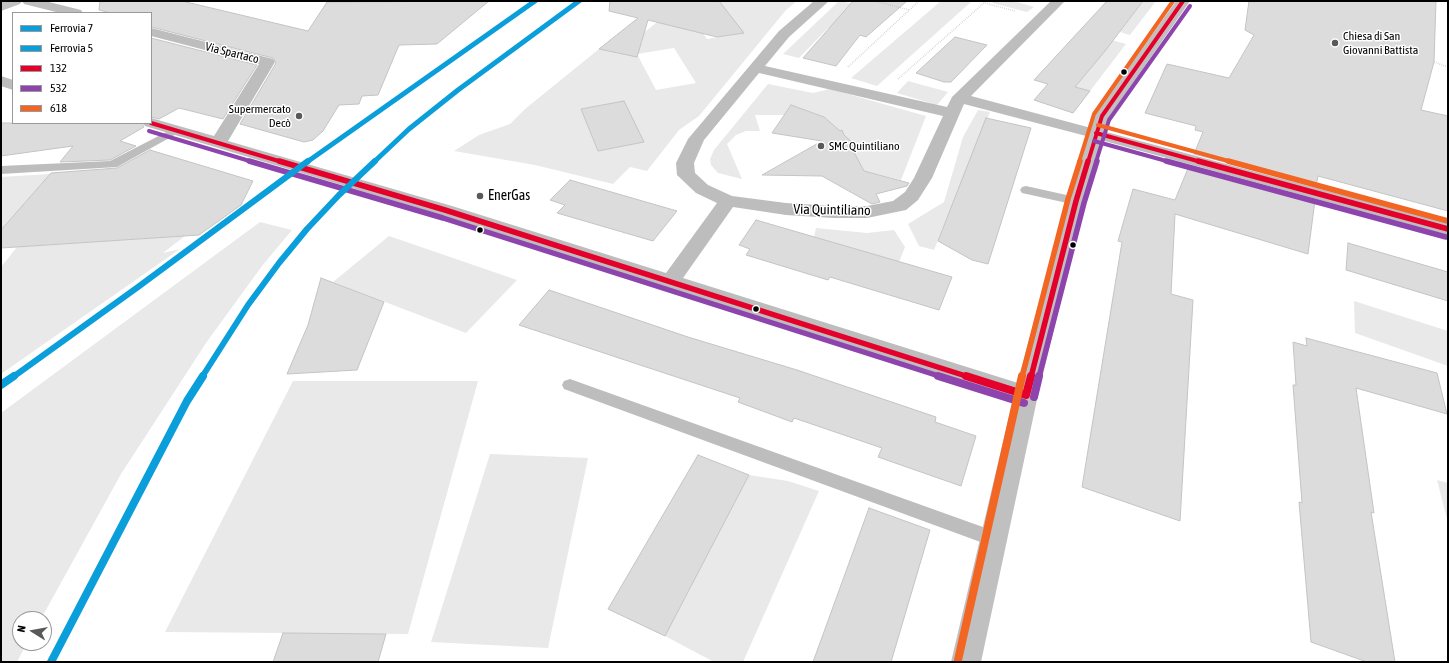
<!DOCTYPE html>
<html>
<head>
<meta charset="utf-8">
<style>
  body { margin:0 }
  #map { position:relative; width:1449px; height:663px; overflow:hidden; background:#fff; font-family:"Asap Condensed",sans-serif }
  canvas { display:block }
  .frame { position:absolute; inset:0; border:2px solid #000; pointer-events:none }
  .legend { position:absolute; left:12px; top:12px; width:140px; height:112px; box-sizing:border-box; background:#fff; border:1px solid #999; margin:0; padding:5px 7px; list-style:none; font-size:12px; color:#000 }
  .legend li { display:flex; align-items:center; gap:8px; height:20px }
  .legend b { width:20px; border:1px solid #999 }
  .north { position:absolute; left:12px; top:611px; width:40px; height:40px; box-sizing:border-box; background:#fff; border:1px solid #999; border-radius:50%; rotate:281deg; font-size:11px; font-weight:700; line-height:16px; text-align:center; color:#000 }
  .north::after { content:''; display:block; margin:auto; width:14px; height:18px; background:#595959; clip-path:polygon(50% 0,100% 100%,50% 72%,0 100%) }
</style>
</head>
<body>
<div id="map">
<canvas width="1449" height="663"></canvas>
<div class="frame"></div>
<ul class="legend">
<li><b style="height:5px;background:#0a9eda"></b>Ferrovia 7</li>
<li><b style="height:5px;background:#0a9eda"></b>Ferrovia 5</li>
<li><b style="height:5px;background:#e4002b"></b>132</li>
<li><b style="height:5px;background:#8e44ad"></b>532</li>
<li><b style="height:5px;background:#f26522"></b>618</li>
</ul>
<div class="north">N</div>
</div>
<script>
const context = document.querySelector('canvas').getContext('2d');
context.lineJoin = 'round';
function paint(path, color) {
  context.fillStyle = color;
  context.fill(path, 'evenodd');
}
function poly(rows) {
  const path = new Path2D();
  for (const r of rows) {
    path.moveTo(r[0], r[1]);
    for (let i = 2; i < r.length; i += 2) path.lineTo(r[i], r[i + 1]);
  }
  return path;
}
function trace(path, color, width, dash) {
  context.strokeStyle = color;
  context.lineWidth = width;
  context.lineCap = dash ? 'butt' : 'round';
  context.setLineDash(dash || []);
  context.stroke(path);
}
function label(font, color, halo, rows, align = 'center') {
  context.font = font + ' "Asap Condensed",sans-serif';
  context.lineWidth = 3;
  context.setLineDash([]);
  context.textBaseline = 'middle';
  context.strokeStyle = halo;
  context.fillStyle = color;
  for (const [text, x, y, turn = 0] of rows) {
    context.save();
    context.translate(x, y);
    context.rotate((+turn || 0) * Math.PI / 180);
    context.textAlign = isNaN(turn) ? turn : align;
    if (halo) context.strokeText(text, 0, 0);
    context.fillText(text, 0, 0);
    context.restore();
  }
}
paint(poly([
  [683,1,797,1,786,10,699,116,679,130,647,171,630,167,613,184,535,165,454,151,479,135,510,124,525,109,599,49,619,53],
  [686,8,743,33,707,39],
  [674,48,696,83,656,90,637,54],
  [624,102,644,142,598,151,581,109],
  [839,1,859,5,827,29,799,58,783,54],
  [941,1,972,1,877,86,851,78],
  [994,1,1013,1,1034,7,1027,12,992,3],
  [1143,1,1156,1,1130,35,1120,32],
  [1112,40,1126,44,1090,91,1075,87],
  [908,81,948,92,937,105,897,93],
  [768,84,813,93,830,89,926,116,901,180,844,166,852,150,844,135,824,117,791,105,784,115,755,115,760,131,746,131,736,135,727,144,742,179,718,173,711,165,710,159,714,150],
  [978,110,990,112,934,250,919,246,908,224,944,202,963,137],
  [50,174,1,230,1,177],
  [260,222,292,230,262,266,206,343,121,474,41,619,20,619,20,643,27,643,17,662,1,662,1,413],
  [816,228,867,233,894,230,905,247,899,262,814,237],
  [185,236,163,253,180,249,1,374,1,267,17,247],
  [389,236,517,280,466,333,333,282],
  [1354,301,1448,331,1448,366,1355,333],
  [293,381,478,381,408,634,165,632],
  [490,454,588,458,548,648,431,642],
  [749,475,788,481,819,491,743,662,714,662,665,636],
  [1437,480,1448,483,1448,523]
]), '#e9e9e9');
const building = poly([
  [100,1,182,1,308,31,327,2,489,1,437,44,399,45,378,95,362,96,359,104,339,105,323,131,313,140,304,142,240,124,276,63,273,58,151,27,151,13,111,13,99,10,100,1],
  [610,1,719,1,744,33,717,37,648,20,637,57,599,49,638,18,609,11,610,1],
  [853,1,907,1,866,37,860,35,836,66,803,58,853,1],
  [1107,1,1143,1,1105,51,1075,87,1090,91,1073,113,1034,100,1048,84,1034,80,1107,1],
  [1249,1,1436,1,1434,62,1421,110,1448,116,1448,211,1318,176,1316,186,1194,154,1203,132,1195,130,1196,126,1145,113,1167,64,1229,78,1254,35,1245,30,1249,1],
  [955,37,987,45,951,82,944,82,916,73,955,37],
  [151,38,257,65,223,119,179,108,159,119,151,117,151,38],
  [624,101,644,142,598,151,581,109,624,101],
  [791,105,824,117,840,131,842,130,844,135,857,147,850,145,864,171,909,183,907,186,876,194,880,202,872,204,822,176,762,175,822,141,772,133,791,105],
  [986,118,1031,128,988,264,972,260,938,241,986,118],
  [1,123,142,123,144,127,120,141,136,146,110,160,60,162,73,146,1,156,1,123],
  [150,150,253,181,241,205,199,235,1,248,1,230,51,173,117,168,150,150],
  [1189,166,1315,200,1308,254,1175,214,1171,294,1193,300,1180,521,1082,487,1122,242,1118,241,1133,189,1175,200,1189,166],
  [570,180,639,200,677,211,653,241,557,213,565,205,550,200,570,180],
  [756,220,952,277,939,310,830,277,828,280,746,255,750,249,739,245,756,220],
  [1348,243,1448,272,1448,301,1346,270,1348,243],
  [321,278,384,302,357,370,287,374,308,325,321,278],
  [549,290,688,337,797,370,936,417,935,422,976,436,961,486,878,457,882,448,794,418,792,422,738,402,740,398,519,325,549,290],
  [1306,338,1437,373,1447,414,1356,388,1374,513,1371,512,1395,662,1367,662,1311,642,1299,502,1302,503,1293,385,1296,385,1293,342,1307,346,1306,338],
  [698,455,749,475,665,636,608,609,698,455],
  [869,508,930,530,891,662,813,662,869,508],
  [283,633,386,634,378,662,273,662,283,633]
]);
paint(building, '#dcdcdc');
trace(building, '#c4c4c4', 1);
trace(poly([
  [875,1,909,10],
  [985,3,1015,11],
  [1434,62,1448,67],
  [848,67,919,1],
  [898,79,986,1]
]), '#b8b8b8', 1.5, [0.5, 1.5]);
paint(poly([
  [176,127,180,128,182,130,180,132,117,167,1,174,1,166,110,161,176,127],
  [1026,186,1080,198,1082,201,1080,204,1076,205,1022,193,1020,190,1022,187,1026,186],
  [570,379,994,531,1001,533,1003,539,1001,545,994,547,564,389,562,385,564,381,570,379]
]), '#bdbdbd');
paint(poly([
  [22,1,45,1,81,10,83,13,60,13,24,4,22,1],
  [814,1,829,1,789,37,765,66,947,107,952,97,1051,1,1065,1,971,96,1448,223,1448,235,1090,137,964,104,932,178,918,200,906,210,867,218,834,218,786,215,733,207,683,278,1034,388,1038,395,1034,402,1026,404,438,214,145,126,143,123,151,123,151,118,214,136,259,64,151,36,151,28,273,59,275,62,228,141,452,206,666,273,717,203,696,193,677,175,676,163,688,139,779,31,814,1],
  [759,73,943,116,914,178,905,192,893,201,867,206,834,206,786,203,732,196,708,185,695,173,694,163,704,140,759,73],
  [1,76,13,80,13,90,1,86,1,76]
]), '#bdbdbd');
paint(poly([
  [4,1,22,1,20,4,1,11,1,2,4,1],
  [1176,1,1190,1,1110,116,1085,201,1038,395,981,662,951,662,1014,395,1067,201,1094,116,1176,1]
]), '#c0c0c0');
trace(poly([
  [151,123,282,162],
  [1096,133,1201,162],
  [1088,162,1102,116,1183,1]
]), '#e4002b', 4);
trace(poly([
  [279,161,445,210,969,377],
  [1198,161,1448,229],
  [1031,377,1076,201,1088,161]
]), '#e4002b', 5.5);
trace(poly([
  [966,376,1026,395],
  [1026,395,1031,376]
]), '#e4002b', 8);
trace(poly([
  [149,131,253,162],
  [1094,141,1170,162],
  [1096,162,1109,120,1190,6]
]), '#8e44ad', 4);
trace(poly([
  [249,161,443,218,942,377],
  [1166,161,1446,237],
  [1039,377,1084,203,1097,161]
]), '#8e44ad', 5.5);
trace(poly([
  [938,376,1024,403],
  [1034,397,1039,376]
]), '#8e44ad', 8);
trace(poly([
  [1098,125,1232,162],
  [1079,162,1094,114,1173,1]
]), '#f26522', 4);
trace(poly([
  [1228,161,1448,221],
  [1022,377,1068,199,1080,161]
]), '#f26522', 5.5);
trace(poly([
  [958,660,1022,376]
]), '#f26522', 8);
trace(poly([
  [374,162,409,129,458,90,579,1]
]), '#0a9eda', 5);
trace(poly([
  [202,377,248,305,279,263,307,229,339,195,375,161]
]), '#0a9eda', 6);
trace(poly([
  [51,662,187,401,203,376]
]), '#0a9eda', 8);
trace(poly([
  [307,162,535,1]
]), '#0a9eda', 5);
trace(poly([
  [13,377,138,287,308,161]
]), '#0a9eda', 6);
trace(poly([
  [1,385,14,376]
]), '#0a9eda', 8);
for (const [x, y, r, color] of [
  [1335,43,4,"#595959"],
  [1124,72,3.5,"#000"],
  [299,116,4,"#595959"],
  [821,146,4,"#595959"],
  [480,196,4,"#595959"],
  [480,230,3.5,"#000"],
  [1073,245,3.5,"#000"],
  [756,309,3.5,"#000"]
]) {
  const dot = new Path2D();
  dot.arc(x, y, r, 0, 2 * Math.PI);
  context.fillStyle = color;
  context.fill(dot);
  trace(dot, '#fff', 1.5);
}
label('12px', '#000', '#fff', [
  ["Chiesa di San",1343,36],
  ["Giovanni Battista",1343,50],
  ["Supermercato",291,109,"right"],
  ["Decò",291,123,"right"],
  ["SMC Quintiliano",829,146]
], 'left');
label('12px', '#000', '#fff', [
  ["Via Spartaco",232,53,14]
]);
label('14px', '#000', '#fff', [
  ["EnerGas",488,196]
], 'left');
label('14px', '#000', '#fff', [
  ["Via Quintiliano",832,210,1]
]);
</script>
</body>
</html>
